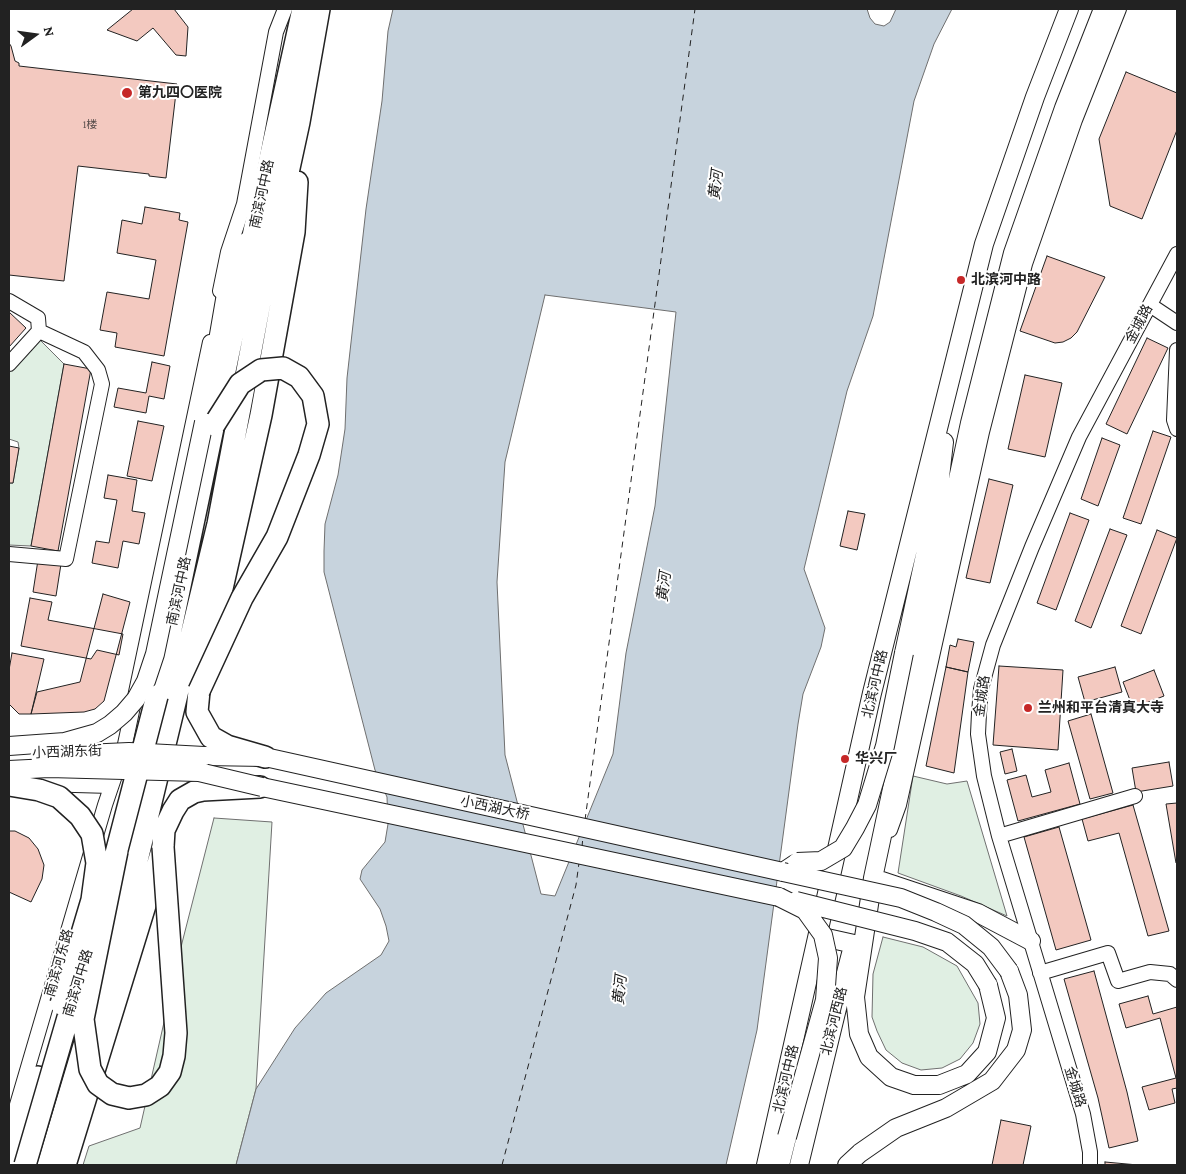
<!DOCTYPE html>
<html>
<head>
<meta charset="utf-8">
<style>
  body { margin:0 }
  #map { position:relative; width:1186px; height:1174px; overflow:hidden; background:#fff; font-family:"Crimson Pro",serif }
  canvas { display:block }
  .frame { position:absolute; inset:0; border:10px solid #222; pointer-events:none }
  .north { position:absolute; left:10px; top:10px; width:50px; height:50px; -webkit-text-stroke:4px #fff; paint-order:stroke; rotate:76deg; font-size:14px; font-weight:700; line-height:20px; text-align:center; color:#222 }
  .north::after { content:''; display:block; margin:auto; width:18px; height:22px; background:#222; clip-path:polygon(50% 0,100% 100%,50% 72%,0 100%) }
</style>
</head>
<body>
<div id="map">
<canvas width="1186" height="1174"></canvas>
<div class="frame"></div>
<div class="north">N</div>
</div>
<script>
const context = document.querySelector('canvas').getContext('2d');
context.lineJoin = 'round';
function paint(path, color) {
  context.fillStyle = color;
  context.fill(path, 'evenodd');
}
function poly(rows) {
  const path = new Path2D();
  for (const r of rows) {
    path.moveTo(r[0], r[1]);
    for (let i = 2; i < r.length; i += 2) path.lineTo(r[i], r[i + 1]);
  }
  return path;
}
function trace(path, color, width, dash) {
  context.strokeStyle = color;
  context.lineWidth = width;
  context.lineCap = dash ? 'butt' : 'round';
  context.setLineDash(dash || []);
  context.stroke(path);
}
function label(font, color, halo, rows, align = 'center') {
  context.font = font + ' "Crimson Pro","Noto Sans SC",serif';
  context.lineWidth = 4;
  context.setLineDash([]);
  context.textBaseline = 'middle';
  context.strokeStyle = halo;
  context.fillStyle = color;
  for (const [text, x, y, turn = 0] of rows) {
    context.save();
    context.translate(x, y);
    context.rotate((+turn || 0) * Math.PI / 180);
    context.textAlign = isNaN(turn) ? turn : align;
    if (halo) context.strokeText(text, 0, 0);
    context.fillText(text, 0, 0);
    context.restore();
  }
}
const green = poly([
  [40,340,64,364,31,546,9,545,9,483,13,483,19,448,18,442,9,439,9,372,40,340],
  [913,776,947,784,967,781,1007,916,961,896,898,873,913,776],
  [214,818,272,822,256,1089,236,1165,83,1165,89,1146,140,1128,182,943,214,818],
  [883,937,923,947,957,966,978,1003,980,1024,973,1043,960,1059,942,1068,921,1070,902,1063,886,1050,877,1031,872,1017,873,974,883,937]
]);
paint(green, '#e0efe3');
trace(green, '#6f6f6f', 1);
const water = poly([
  [393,9,867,9,870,18,875,24,884,26,890,22,896,9,952,9,934,44,914,101,873,316,847,391,804,569,825,628,821,647,803,694,798,724,757,1030,726,1165,236,1165,256,1089,295,1028,326,993,381,955,389,941,386,926,380,909,360,879,362,870,385,842,388,824,387,797,375,770,324,572,324,551,325,524,338,475,345,429,347,378,366,209,382,101,388,31,393,9],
  [545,295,676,312,655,506,626,653,613,754,555,896,541,894,505,755,497,582,505,462,545,295]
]);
paint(water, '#c7d3dd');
trace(water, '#6f6f6f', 1);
trace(poly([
  [585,820,695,9],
  [582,847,583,836],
  [502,1165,576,885,579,863]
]), '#222', 1, [6, 5]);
const building = poly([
  [133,9,174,9,188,27,186,56,176,55,153,28,137,41,107,30,133,9],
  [9,43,11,46,15,61,19,63,19,66,177,84,166,178,149,176,149,174,78,166,64,281,9,275,9,43],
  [1126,72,1177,93,1177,130,1142,219,1110,206,1099,139,1126,72],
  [145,207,180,213,179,220,188,222,164,356,115,347,117,333,100,330,107,292,149,299,156,260,117,253,122,220,142,224,145,207],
  [1047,256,1105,277,1077,332,1071,338,1063,342,1055,343,1020,331,1047,256],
  [9,312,26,328,9,347,9,312],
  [1147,338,1168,348,1127,434,1106,424,1147,338],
  [152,362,170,366,164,399,149,396,146,413,114,407,118,388,146,393,152,362],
  [64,364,91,369,58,551,31,546,64,364],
  [1025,375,1062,383,1045,457,1008,449,1025,375],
  [138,421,164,426,152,481,127,476,138,421],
  [1153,431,1171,437,1141,524,1123,518,1153,431],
  [1102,438,1120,445,1098,506,1081,499,1102,438],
  [9,446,19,448,13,483,9,483,9,446],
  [108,475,137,480,132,511,145,513,139,544,123,541,118,568,92,563,96,541,109,543,117,500,104,498,108,475],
  [989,479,1013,485,990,583,966,578,989,479],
  [848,511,865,514,857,550,840,546,848,511],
  [1070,513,1089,520,1056,610,1037,603,1070,513],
  [1110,529,1127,535,1091,628,1075,621,1110,529],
  [1157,530,1177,538,1141,634,1121,626,1157,530],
  [38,560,61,564,56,596,33,592,38,560],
  [103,594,130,602,104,701,95,709,84,712,31,714,37,692,80,682,103,594],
  [30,598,52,602,48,620,123,634,119,655,97,650,91,659,21,646,30,598],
  [958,639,974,642,968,672,946,667,950,645,956,647,958,639],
  [12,653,44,659,31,714,19,714,9,704,9,670,12,653],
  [999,666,1063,670,1058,750,993,745,999,666],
  [946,667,968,672,954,773,926,766,946,667],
  [1115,667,1122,692,1085,702,1078,677,1115,667],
  [1154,670,1164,696,1133,708,1123,682,1154,670],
  [1091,714,1113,793,1090,799,1068,721,1091,714],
  [1012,749,1017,771,1005,774,1000,752,1012,749],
  [1169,762,1173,786,1136,792,1132,768,1169,762],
  [1069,763,1080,804,1018,821,1007,780,1026,775,1032,797,1051,792,1045,770,1069,763],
  [1177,803,1177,863,1176,863,1166,804,1177,803],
  [1133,805,1169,931,1148,936,1119,833,1088,841,1082,819,1133,805],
  [1059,827,1091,940,1056,950,1024,837,1059,827],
  [9,831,15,831,29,838,38,849,44,865,42,879,31,902,9,892,9,831],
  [1094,971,1127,1092,1138,1141,1109,1148,1098,1098,1064,979,1094,971],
  [1148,996,1153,1014,1177,1007,1177,1088,1172,1089,1175,1103,1149,1110,1142,1087,1176,1078,1160,1018,1126,1028,1119,1004,1148,996],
  [1001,1120,1031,1126,1023,1165,992,1165,1001,1120],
  [1105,1162,1138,1165,1105,1165,1105,1162]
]);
paint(building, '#f3c9c0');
trace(building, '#222', 1);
const minor = poly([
  [220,291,228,252,244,204,276,32,285,9],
  [9,301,38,318,39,331],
  [1150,305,1177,323],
  [1177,350,1174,420,1177,429],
  [9,364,39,331,84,352,98,370,102,384,66,559,9,554],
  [39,784,111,786],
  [890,830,899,805,982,432,1025,264,1075,120,1119,9],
  [999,836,1135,796],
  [1040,973,1108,953,1118,981,1150,972,1170,974,1177,980],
  [9,1140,14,1115,105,805,124,749,210,342],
  [1090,1165,1090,1152,1083,1114,999,836,984,776,978,734,979,713,981,689,993,645,1032,547,1079,437,1177,254]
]);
const major = poly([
  [204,422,226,294,239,257,246,242],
  [904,653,938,495,944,442],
  [204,756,265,757,783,872,795,864],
  [262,787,779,897],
  [873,878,978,913,1031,941],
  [818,936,854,944],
  [988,985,996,1018,987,1052,967,1074,939,1085,914,1085,891,1077,869,1057,859,1034,855,997,873,878,970,423,1013,253,1064,108,1103,9],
  [766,1165,872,693,984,244,1035,97,1069,9],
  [780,1165,787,1137],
  [799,1165,842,988,853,946],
  [847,1165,860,1153,896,1128,946,1108,992,1081,1016,1050,1022,1030,1018,995,1009,971]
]);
const highway = poly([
  [157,696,256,222,303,9],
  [265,757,227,746,211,737,197,712,199,691,261,415,294,232,297,182],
  [11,1165,22,1135,38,1077],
  [48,1165,126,906,218,524,261,297,299,122,319,9],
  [65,1165,163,847,164,830,173,811,180,800,194,792,203,790,260,787]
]);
trace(minor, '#222', 16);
trace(major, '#222', 20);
trace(highway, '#222', 24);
trace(minor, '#fff', 14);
trace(major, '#fff', 18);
trace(highway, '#fff', 21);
const majorBridge = poly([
  [9,746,65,742,97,733,110,725,124,713,136,699,146,681,155,654,204,422],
  [40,756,129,752,204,756],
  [9,770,49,768,199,772,262,787],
  [797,862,821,861,843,848,855,828,867,805,885,746,904,653],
  [783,872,901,898,936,912,964,925,991,947,1009,971],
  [779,897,805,910,823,935,828,958,825,1000,787,1137],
  [796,901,915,931,947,942,975,964,988,985]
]);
const highwayBridge = poly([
  [199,691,242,598,277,537,309,455,318,424,313,396,299,377,283,368,261,370,240,384,214,425],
  [9,785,39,790,59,797,80,816,92,834,97,863,92,900,61,1004],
  [117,851,83,1019,90,1069,98,1084,112,1094,129,1098,146,1095,160,1086,170,1072,174,1056,176,1033,163,847],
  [113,865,157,696],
  [25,1165,76,990]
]);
trace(majorBridge, '#222', 20, []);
trace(highwayBridge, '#222', 24, []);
trace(majorBridge, '#fff', 18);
trace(highwayBridge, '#fff', 21);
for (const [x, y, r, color] of [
  [127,93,6,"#c62828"],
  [961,280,5,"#c62828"],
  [1028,708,5,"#c62828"],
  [845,759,5,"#c62828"]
]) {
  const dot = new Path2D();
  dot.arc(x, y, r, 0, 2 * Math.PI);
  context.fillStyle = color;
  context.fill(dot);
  trace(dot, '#fff', 2);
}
label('11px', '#564c4a', null, [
  ["1楼",90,125]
]);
label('bold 14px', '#222', '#fff', [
  ["第九四〇医院",138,93],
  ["北滨河中路",971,280],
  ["兰州和平台清真大寺",1038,708],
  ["华兴厂",855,759]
], 'left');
label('14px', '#222', '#fff', [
  ["南滨河中路",262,194,-78],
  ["金城路",1139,324,-62],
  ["南滨河中路",179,591,-78],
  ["北滨河中路",875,684,-77],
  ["金城路",982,696,-82],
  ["小西湖东街",67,752,-2],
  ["小西湖大桥",495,808,12],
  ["南滨河东路",59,963,-74],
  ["南滨河中路",78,983,-73],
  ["北滨河西路",834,1021,-76],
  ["北滨河中路",786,1079,-77],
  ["金城路",1075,1087,73]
]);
label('italic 15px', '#222', '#fff', [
  ["黄河",716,185,-83],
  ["黄河",664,587,-83],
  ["黄河",620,990,-84]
]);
</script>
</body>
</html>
